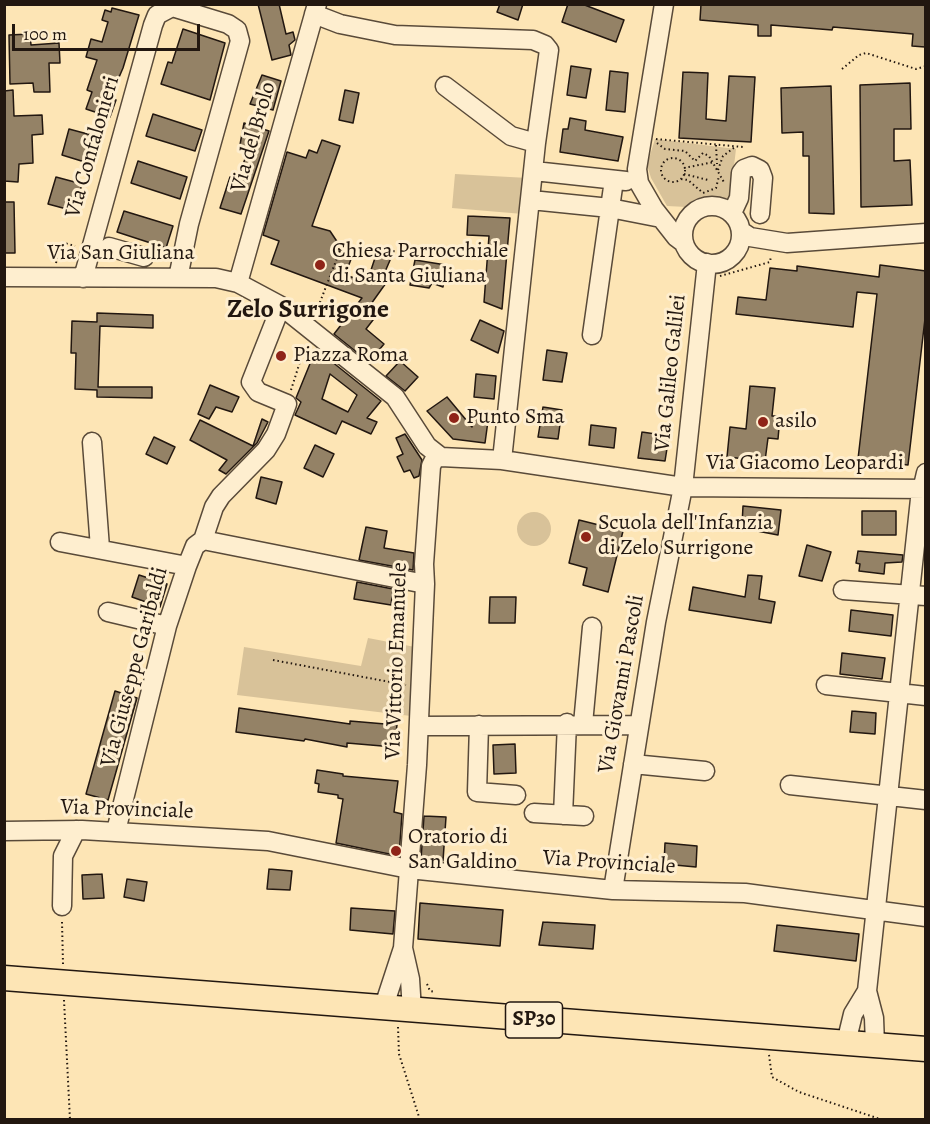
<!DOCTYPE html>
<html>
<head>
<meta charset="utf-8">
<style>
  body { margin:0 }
  #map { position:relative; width:930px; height:1124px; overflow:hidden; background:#fde5b5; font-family:Alegreya,serif }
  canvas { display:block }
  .frame { position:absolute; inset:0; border:6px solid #221710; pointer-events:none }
  .scale { position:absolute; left:12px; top:24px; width:188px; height:27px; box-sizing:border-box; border:3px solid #221710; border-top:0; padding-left:8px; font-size:18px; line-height:21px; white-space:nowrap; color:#221710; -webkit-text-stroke:4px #feeecf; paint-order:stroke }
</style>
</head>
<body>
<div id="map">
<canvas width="930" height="1124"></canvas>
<div class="frame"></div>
<div class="scale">100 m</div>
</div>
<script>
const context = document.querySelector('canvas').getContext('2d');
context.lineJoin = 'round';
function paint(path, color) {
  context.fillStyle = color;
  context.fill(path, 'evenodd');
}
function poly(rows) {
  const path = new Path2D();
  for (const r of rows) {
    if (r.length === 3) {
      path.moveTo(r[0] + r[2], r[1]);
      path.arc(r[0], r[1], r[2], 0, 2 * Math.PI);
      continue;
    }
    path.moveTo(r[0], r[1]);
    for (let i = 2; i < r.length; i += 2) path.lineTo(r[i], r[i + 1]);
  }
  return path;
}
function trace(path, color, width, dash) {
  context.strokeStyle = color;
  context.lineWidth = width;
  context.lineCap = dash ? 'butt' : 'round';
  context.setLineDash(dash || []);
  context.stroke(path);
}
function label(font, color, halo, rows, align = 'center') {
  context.font = font + ' Alegreya,serif';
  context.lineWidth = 6;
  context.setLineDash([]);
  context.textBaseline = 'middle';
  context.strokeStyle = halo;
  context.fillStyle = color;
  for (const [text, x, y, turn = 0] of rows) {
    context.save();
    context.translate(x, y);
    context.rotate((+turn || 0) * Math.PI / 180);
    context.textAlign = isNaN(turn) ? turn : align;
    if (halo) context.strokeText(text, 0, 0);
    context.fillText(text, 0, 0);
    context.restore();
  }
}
paint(poly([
  [655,139,736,149,730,200,701,197,687,207,667,206,651,178,647,165],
  [455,174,528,178,523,214,452,208],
  [534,529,17],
  [368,638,415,647,411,716,237,695,244,647,361,666]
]), '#d8c299');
const building = poly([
  [258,4,279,4,286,34,293,32,295,40,289,45,291,55,272,60,258,4],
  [500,4,523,4,518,20,497,12,500,4],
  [568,4,582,4,624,20,616,42,562,22,568,4],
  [701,4,926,4,925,47,912,46,913,34,833,27,832,30,771,25,771,36,758,36,758,25,700,20,701,4],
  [112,8,139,15,123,68,110,98,116,100,110,117,86,109,92,92,87,90,97,60,86,57,91,39,102,42,108,22,102,20,105,10,111,12,112,8],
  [183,29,225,43,210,100,161,84,168,62,172,63,183,29],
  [30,34,31,45,59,43,60,63,49,63,50,92,34,92,33,83,10,84,9,35,30,34],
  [571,66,591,69,586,98,567,95,571,66],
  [610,71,628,73,625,112,606,110,610,71],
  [683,72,708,73,706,119,726,121,729,76,755,77,751,142,679,138,683,72],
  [262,75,281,81,273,110,250,104,262,75],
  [910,83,911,129,894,129,894,161,910,160,912,205,861,207,860,85,910,83],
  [831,86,834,214,809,213,809,156,803,156,803,132,782,133,781,88,831,86],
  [13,90,14,116,42,115,43,134,32,135,33,163,19,164,18,182,4,181,4,91,13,90],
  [345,90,359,93,353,123,339,120,345,90],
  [153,114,202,130,195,151,146,136,153,114],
  [570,118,586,121,585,130,623,137,618,161,560,152,563,129,568,129,570,118],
  [244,123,269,131,241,214,220,208,230,177,238,179,247,153,239,150,244,123],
  [69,129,95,136,88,163,62,155,69,129],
  [322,140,340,146,312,226,330,231,338,243,336,248,353,254,345,275,367,282,379,246,394,251,381,281,386,283,371,304,380,311,366,329,384,344,369,362,334,334,362,298,271,264,279,241,263,235,287,152,306,158,309,150,317,153,322,140],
  [138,161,187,177,180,199,131,183,138,161],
  [56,177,82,184,74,211,48,204,56,177],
  [4,202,14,202,15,253,4,253,4,202],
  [124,211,173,226,166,248,117,232,124,211],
  [468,216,510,218,502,309,484,302,489,236,467,235,468,216],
  [415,260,446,265,443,287,432,283,429,288,410,285,415,260],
  [880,265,926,271,926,310,908,465,858,459,877,294,857,292,853,327,736,314,738,297,766,300,770,268,797,271,797,266,879,277,880,265],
  [97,313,153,315,153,328,100,326,98,387,152,387,152,398,97,397,97,390,75,389,76,353,71,353,72,321,97,322,97,313],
  [480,320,504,331,498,353,471,340,480,320],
  [316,349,381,401,367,418,377,422,371,434,342,421,336,434,295,415,301,402,296,398,316,349],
  [330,374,357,395,348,412,322,399,330,374],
  [547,350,567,353,562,382,543,380,547,350],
  [400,361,418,377,405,391,386,376,400,361],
  [476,374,496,376,494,399,474,397,476,374],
  [210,385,239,397,232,412,216,407,209,419,198,414,210,385],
  [750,386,775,388,772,416,780,416,778,439,768,438,765,461,727,457,730,427,746,429,750,386],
  [447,397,472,427,473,418,488,421,485,443,453,439,427,411,447,397],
  [543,407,562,410,558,439,538,437,543,407],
  [262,419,268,422,257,443,226,474,219,470,227,460,190,440,200,420,253,446,262,419],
  [591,425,616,428,614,448,589,445,591,425],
  [642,432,669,436,665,461,638,458,642,432],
  [405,434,422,460,419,476,414,478,410,470,404,472,397,457,403,454,396,438,405,434],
  [154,437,175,447,167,464,146,454,154,437],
  [315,445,334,454,323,477,304,468,315,445],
  [261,477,282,482,276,504,256,498,261,477],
  [743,506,781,510,778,535,757,531,757,527,742,525,743,506],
  [862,511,896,511,896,535,862,535,862,511],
  [579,520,623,531,608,592,583,585,587,568,569,563,579,520],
  [366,527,387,531,384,548,414,553,413,570,359,560,366,527],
  [807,545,831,552,822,581,799,576,807,545],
  [858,551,903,555,902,562,885,563,884,574,859,571,860,564,856,563,858,551],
  [139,575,167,584,160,607,132,597,139,575],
  [748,575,762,576,759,599,775,602,771,623,689,610,693,587,745,597,748,575],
  [357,582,393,589,391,605,354,599,357,582],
  [490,597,516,597,515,623,489,623,490,597],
  [851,610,893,615,891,636,849,631,851,610],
  [842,653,885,658,882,679,840,674,842,653],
  [115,691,137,698,108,800,86,794,115,691],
  [239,708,350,724,350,721,397,725,394,747,347,743,347,747,305,739,304,741,236,732,239,708],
  [852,711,876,713,875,734,850,732,852,711],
  [515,744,516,773,494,774,493,745,515,744],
  [317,770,343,774,343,776,398,781,394,812,402,814,399,856,336,843,343,799,338,798,338,795,318,792,319,784,315,783,317,770],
  [424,816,446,817,443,861,421,859,424,816],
  [665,843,697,846,696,867,664,864,665,843],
  [269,869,292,871,290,890,267,889,269,869],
  [102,874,104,898,83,899,82,875,102,874],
  [127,879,147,882,144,901,124,897,127,879],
  [420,903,503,910,500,946,418,939,420,903],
  [351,908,395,911,393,934,350,930,351,908],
  [543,922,595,925,593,949,539,945,543,922],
  [777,925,859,934,856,961,774,951,777,925]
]);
paint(building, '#948266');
trace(building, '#221710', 1.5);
const minor = poly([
  [664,4,637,169,639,183,654,209,676,237,684,243],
  [314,14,340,24,395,35,533,40,545,45,549,50,536,143,502,460],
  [445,86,511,136,536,143],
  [534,171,626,181],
  [531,200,610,208,661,218],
  [712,235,29],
  [732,213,739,198,741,173,744,169,752,166,760,170,763,178,760,214],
  [741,231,750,237,787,243,926,233],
  [109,247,144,257],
  [4,277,216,278,238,283,281,306,395,397,427,446,441,457,502,460,683,487,926,489],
  [83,278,153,25,157,15,172,7,228,24,237,30,240,41,189,224,178,278],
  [238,283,317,4],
  [592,335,614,180],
  [92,442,100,548],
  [203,540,425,584],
  [60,542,187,566],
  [843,590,926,596],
  [108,612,167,626],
  [826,685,926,696],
  [583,724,592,627],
  [479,725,477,792,516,795],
  [419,726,639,725],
  [633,764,705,771],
  [790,785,926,800],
  [534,813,584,816],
  [563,815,567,723],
  [4,831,82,830,268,841,409,869,613,890,745,893,926,917],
  [116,831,167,626,187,566,195,546,203,540,214,507,221,496,266,450,276,434,287,404,258,392,251,382,281,306],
  [613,890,656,622,683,487,707,263],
  [62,906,63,856,76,830],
  [403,948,410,979,412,1011],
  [383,1009,403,948,417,765,425,584,424,564,431,466,436,456],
  [846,1043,853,1014,867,991],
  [875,1045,874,1018,867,991,920,499,926,473]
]);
const major = poly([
  [4,978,926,1049]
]);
trace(minor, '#594a39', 21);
trace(major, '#221710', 27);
trace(poly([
  [842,69,859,55,866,53,916,69,926,66],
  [656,139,743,147],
  [657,143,665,149,685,151,695,161,703,153,709,156,725,184],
  [716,145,717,164],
  [673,170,12],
  [684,168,714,162],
  [718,170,723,156,735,147],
  [684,174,708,180],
  [681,179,688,180,703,193,716,188,719,176],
  [56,263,61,242,75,246],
  [720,276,770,262,771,256],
  [315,315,341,248],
  [291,390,306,343],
  [273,660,406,685],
  [62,922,63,964],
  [427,984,430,991,435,992],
  [64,1000,70,1120],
  [398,1027,399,1054,420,1120],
  [769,1055,772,1077,799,1092,883,1120]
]), '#221710', 2, [1.5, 3]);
trace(minor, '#feeecf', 18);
trace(major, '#fde5b5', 24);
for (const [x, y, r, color] of [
  [320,265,6,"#8f2418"],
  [281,356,6,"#8f2418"],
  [454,418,6,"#8f2418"],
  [763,422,6,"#8f2418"],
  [586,537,6,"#8f2418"],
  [396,851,6,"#8f2418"]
]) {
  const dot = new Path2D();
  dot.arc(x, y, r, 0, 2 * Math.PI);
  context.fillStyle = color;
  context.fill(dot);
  trace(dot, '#feeecf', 2);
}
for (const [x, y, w] of [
  [534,1020,57]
]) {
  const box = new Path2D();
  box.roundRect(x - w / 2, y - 18, w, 36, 4.5);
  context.fillStyle = '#feeecf';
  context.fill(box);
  trace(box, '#221710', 1.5);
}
label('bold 21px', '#221710', null, [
  ["SP30",534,1020]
]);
label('22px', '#221710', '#feeecf', [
  ["Via del Brolo",254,137,-74],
  ["Via Confalonieri",93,147,-74],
  ["Via San Giuliana",121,254],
  ["Via Galileo Galilei",671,373,-84],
  ["Via Giacomo Leopardi",805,464],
  ["Via Vittorio Emanuele",397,661,-88],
  ["Via Giuseppe Garibaldi",135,667,-75],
  ["Via Giovanni Pascoli",622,684,-80],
  ["Via Provinciale",127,810,2],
  ["Via Provinciale",609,863,4]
]);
label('22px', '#221710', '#feeecf', [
  ["Chiesa Parrocchiale",332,252],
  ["di Santa Giuliana",332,277],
  ["Piazza Roma",293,356],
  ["Punto Sma",466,418],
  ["asilo",775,422],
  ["Scuola dell'Infanzia",598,524],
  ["di Zelo Surrigone",598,549],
  ["Oratorio di",408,838],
  ["San Galdino",408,863]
], 'left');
label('bold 26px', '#221710', '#feeecf', [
  ["Zelo Surrigone",308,311]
]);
</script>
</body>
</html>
